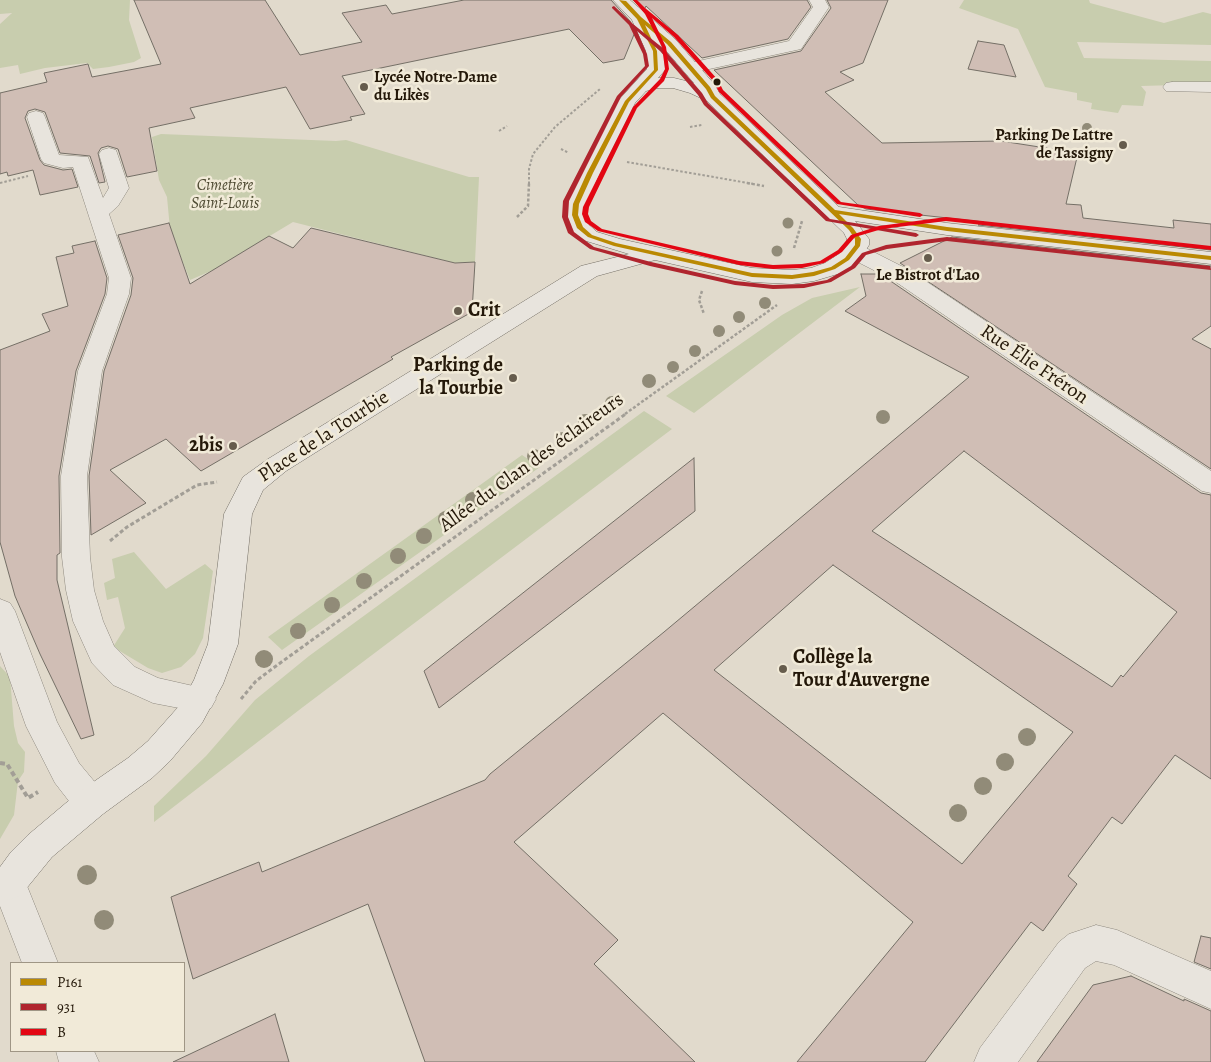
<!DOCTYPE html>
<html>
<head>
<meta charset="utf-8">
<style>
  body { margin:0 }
  #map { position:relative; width:1211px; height:1062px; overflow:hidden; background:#e1dacc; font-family:Alegreya,serif }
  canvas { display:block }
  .legend { position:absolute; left:10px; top:962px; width:175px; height:90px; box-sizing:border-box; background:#f1ead8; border:1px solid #9f9685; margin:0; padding:6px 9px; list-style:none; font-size:15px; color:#241809 }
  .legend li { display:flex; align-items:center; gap:10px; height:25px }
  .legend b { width:25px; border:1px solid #9f9685 }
</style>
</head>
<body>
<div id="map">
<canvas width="1211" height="1062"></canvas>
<ul class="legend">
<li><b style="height:6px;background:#ba8903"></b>P161</li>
<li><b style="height:6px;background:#b0252e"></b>931</li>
<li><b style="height:6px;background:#e30613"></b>B</li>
</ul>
</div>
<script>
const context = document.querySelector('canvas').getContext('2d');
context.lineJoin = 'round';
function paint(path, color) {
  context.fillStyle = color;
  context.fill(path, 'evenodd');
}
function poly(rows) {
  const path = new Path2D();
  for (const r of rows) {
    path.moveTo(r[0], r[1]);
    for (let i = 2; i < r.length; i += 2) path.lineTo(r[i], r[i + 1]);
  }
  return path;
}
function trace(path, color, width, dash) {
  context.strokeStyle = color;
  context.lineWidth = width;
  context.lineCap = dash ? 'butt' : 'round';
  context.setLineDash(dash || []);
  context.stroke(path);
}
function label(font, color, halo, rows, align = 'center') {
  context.font = font + ' Alegreya,serif';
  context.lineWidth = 5;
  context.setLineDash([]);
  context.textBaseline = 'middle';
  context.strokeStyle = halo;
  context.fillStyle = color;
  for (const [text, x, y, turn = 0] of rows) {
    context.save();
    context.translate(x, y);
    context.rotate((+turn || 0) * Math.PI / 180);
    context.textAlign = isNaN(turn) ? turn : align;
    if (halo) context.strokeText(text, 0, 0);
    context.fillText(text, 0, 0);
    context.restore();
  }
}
paint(poly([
  [0,0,130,0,129,20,141,58,134,62,109,67,93,69,87,63,45,68,20,74,18,65,0,68,0,24,12,13,0,14],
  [964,0,1089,0,1090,3,1164,23,1203,12,1211,14,1211,45,1077,42,1084,58,1211,61,1211,84,1141,86,1146,92,1143,106,1122,105,1118,113,1091,109,1092,103,1077,100,1077,93,1045,87,1018,29,959,8],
  [161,134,336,141,346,140,469,177,479,177,475,262,455,263,293,222,248,249,253,253,190,280,170,229,167,197,159,180,152,137],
  [860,287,694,413,666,396,782,315,812,298],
  [644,411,672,429,303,707,154,822,154,806,206,756,255,700,309,656],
  [522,455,540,467,282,650,268,637],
  [134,552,166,589,205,564,213,571,203,638,195,654,181,667,162,673,148,668,113,647,125,628,118,597,107,600,104,583,115,578,112,559],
  [0,666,10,677,14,726,18,743,25,752,24,772,18,781,14,815,0,839]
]), '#c8cdae');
const building = poly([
  [134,0,265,0,300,55,362,42,342,13,386,5,392,14,464,0,611,0,630,21,635,32,624,59,603,63,569,29,342,76,365,114,350,117,352,120,310,129,286,87,190,108,195,118,149,128,157,171,127,177,118,149,108,146,101,148,98,153,105,182,99,183,90,156,60,153,45,112,35,109,28,111,25,118,40,160,44,165,63,170,72,169,78,187,40,195,33,170,8,176,7,172,0,174,0,93,47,82,44,73,88,64,92,77,161,64,134,0],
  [633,0,807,0,811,7,788,39,702,58,646,6,644,10,633,0],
  [827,0,888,0,863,63,840,72,854,80,825,92,882,143,1001,141,1078,153,1066,204,1081,205,1083,218,1174,228,1173,220,1211,224,1211,250,978,225,984,222,866,209,858,205,714,70,801,51,831,8,827,0],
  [978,41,1004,45,1016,77,968,69,978,41],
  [169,223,190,284,269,236,293,248,311,228,455,263,475,262,472,312,391,357,393,359,201,471,166,439,110,470,146,503,91,535,89,476,104,371,131,295,133,278,118,235,169,223],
  [952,237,1211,266,1211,326,1192,339,1211,349,1211,469,900,263,952,237],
  [95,241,107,278,105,294,76,371,59,476,60,553,57,555,57,580,94,735,81,739,40,654,15,596,0,542,0,350,50,331,42,314,68,306,56,257,74,253,72,246,95,241],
  [861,274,878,274,892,282,1201,493,1211,495,1211,779,1175,755,1122,824,1112,817,1068,876,1077,884,1043,931,1031,922,925,1062,797,1062,913,922,663,713,514,842,618,940,594,964,695,1062,425,1062,368,904,193,979,171,897,259,862,262,872,485,780,490,774,664,632,969,377,845,311,866,296,861,274],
  [964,451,1177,612,1123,677,1121,675,1112,687,872,531,964,451],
  [833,565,1073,732,962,864,714,670,833,565],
  [694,458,695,511,439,708,424,671,694,458],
  [1201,936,1211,938,1211,969,1194,962,1201,936],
  [1131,976,1184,1001,1184,999,1211,1011,1211,1062,1037,1062,1093,985,1131,976],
  [275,1014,289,1062,173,1062,275,1014]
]);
paint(building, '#d0beb5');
trace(building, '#746f66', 1);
const street = poly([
  [809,0,825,0,829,7,801,49,691,73,685,72,682,68,685,64,789,41,813,7,809,0],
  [1172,82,1211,82,1211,92,1166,91,1163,87,1166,83,1172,82],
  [36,111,43,113,45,117,59,155,88,157,103,198,109,188,99,154,102,150,109,148,116,150,129,188,118,206,109,214,131,278,129,294,102,371,87,476,90,557,94,590,103,621,114,646,135,667,158,678,211,690,216,699,211,708,200,712,153,703,113,685,92,663,73,621,66,590,62,557,61,476,78,371,107,294,109,278,73,167,63,168,44,163,41,159,27,117,29,113,36,111],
  [854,245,862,246,909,270,1211,471,1211,493,1202,491,893,280,846,256,843,251,846,246,854,245],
  [0,599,10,603,15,611,57,722,79,763,103,792,108,803,103,814,91,818,79,814,55,783,26,726,0,652,0,599],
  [9,866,21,871,58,963,22,963,0,906,0,870,9,866],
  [1096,925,1117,930,1211,971,1211,1009,1114,965,1096,961,1085,968,1018,1062,974,1062,980,1048,1059,942,1069,934,1096,925],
  [56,1051,94,1051,99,1062,59,1062,56,1051]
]);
const secondary = poly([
  [613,0,630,0,675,39,714,84,720,94,839,207,947,223,1211,252,1211,264,947,235,855,221,869,239,869,245,866,250,855,264,841,273,814,281,792,284,752,282,655,260,597,276,286,471,263,490,252,514,238,644,223,684,202,723,170,761,152,778,103,814,52,857,21,895,9,900,0,896,0,867,11,852,28,835,79,792,128,758,148,741,180,705,194,680,208,644,224,514,243,477,268,459,581,266,629,254,583,240,573,232,565,215,566,204,580,173,618,101,647,69,646,51,632,20,613,0],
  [660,44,663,47,694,83,674,78,658,78,665,70,664,51,660,44],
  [658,88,673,88,690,93,707,101,844,233,847,239,847,244,839,254,825,263,811,268,792,270,752,268,620,239,597,232,589,225,585,215,586,204,600,173,635,103,646,91,658,88]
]);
trace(street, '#8f8a80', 1);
trace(secondary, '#746f66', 1);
trace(poly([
  [690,127,702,125],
  [499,131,507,126],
  [561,149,569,153],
  [627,162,754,184],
  [0,183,28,176],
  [529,184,529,169,533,154,555,127,600,89]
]), '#a29e96', 2, [2.5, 2]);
trace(poly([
  [747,183,764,186],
  [517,217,528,206,529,183],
  [794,248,802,221],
  [702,291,699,300,704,314],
  [625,414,777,305]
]), '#a29e96', 2.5, [3, 2]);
trace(poly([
  [110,541,127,527,197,485,217,482],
  [241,699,256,681,276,666,627,413]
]), '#a29e96', 3, [4, 2.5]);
trace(poly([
  [0,763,7,764,28,798,38,792]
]), '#a29e96', 4, [5, 3]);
paint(street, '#e8e4dd');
paint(secondary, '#e8e4dd');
paint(poly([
  [619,0,626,1,641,17,671,42,710,87,715,96,835,210,947,227,1211,256,1211,260,947,231,839,214,853,228,861,239,860,246,849,260,835,269,814,276,792,279,752,277,614,246,588,237,577,228,572,215,573,204,587,173,625,101,654,70,653,51,637,19,619,0],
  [645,25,667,44,706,89,711,98,849,230,855,239,855,245,845,258,831,267,813,272,792,275,752,273,616,243,592,235,583,227,578,215,579,204,593,173,629,102,658,70,657,51,645,25]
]), '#ba8903');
paint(poly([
  [614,6,633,24,664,49,702,93,708,103,830,219,916,233,919,235,916,237,826,221,704,105,698,95,660,51,637,31,647,54,649,66,621,97,569,201,568,217,574,232,594,247,651,262,735,281,773,285,804,284,827,280,851,266,862,253,886,245,947,237,1210,266,1211,270,947,241,887,249,866,255,855,268,831,282,804,288,773,289,735,285,650,266,590,249,568,233,562,217,563,201,617,96,645,66,643,54,629,25,612,8,612,7,614,6]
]), '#b0252e');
paint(poly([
  [633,0,637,0,645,8,678,35,718,80,723,90,841,202,920,213,923,215,920,217,837,204,719,92,714,82,674,37,652,18,666,47,669,69,664,81,637,108,589,207,588,214,591,221,602,229,739,261,773,265,802,264,820,261,838,250,851,235,879,226,946,217,1211,246,1211,250,946,221,882,229,855,237,842,252,824,263,802,268,773,269,739,265,598,231,585,222,582,214,583,207,633,107,660,79,665,69,662,47,645,14,633,0]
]), '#e30613');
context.fillStyle = '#918b78';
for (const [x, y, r] of [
  [1087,128,5],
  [788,223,5.5],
  [777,251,5.5],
  [765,303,6],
  [739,317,6],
  [719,331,6],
  [695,351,6],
  [673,367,6],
  [649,381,7],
  [612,403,7],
  [883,417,7],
  [585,421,7],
  [563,439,7],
  [534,456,7],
  [506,478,7],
  [473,500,8],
  [446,519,8],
  [424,536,8],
  [398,556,8],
  [364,581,8],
  [332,605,8],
  [298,631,8],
  [264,659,9],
  [1027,737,9],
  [1005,762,9],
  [983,786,9],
  [958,813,9],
  [87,875,10],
  [104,920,10]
]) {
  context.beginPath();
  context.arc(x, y, r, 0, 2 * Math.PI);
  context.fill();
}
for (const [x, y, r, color] of [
  [717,82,4.5,"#241809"],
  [364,87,5,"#665c4d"],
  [1123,145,5,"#665c4d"],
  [928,258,5,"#665c4d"],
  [458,311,5,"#665c4d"],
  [513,378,5,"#665c4d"],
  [233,446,5,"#665c4d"],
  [783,669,5,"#665c4d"]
]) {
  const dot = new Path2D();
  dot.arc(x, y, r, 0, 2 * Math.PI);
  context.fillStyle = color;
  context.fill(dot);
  trace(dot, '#f1ead8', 2);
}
label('bold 16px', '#241809', '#f1ead8', [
  ["Lycée Notre-Dame",374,78],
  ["du Likès",374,96],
  ["Parking De Lattre",1113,136,"right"],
  ["de Tassigny",1113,154,"right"],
  ["Le Bistrot d'Lao",928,276,"center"]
], 'left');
label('italic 16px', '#4f4b33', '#f1ead8', [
  ["Cimetière",225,186],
  ["Saint-Louis",225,204]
]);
label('bold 20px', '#241809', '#f1ead8', [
  ["Crit",468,311],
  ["Parking de",503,366,"right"],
  ["la Tourbie",503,389,"right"],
  ["2bis",223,446,"right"],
  ["Collège la",793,658],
  ["Tour d'Auvergne",793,681]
], 'left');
label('20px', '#241809', '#f1ead8', [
  ["Rue Élie Fréron",1034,365,34],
  ["Place de la Tourbie",324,437,-33],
  ["Allée du Clan des éclaireurs",532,463,-36]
]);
</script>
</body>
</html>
